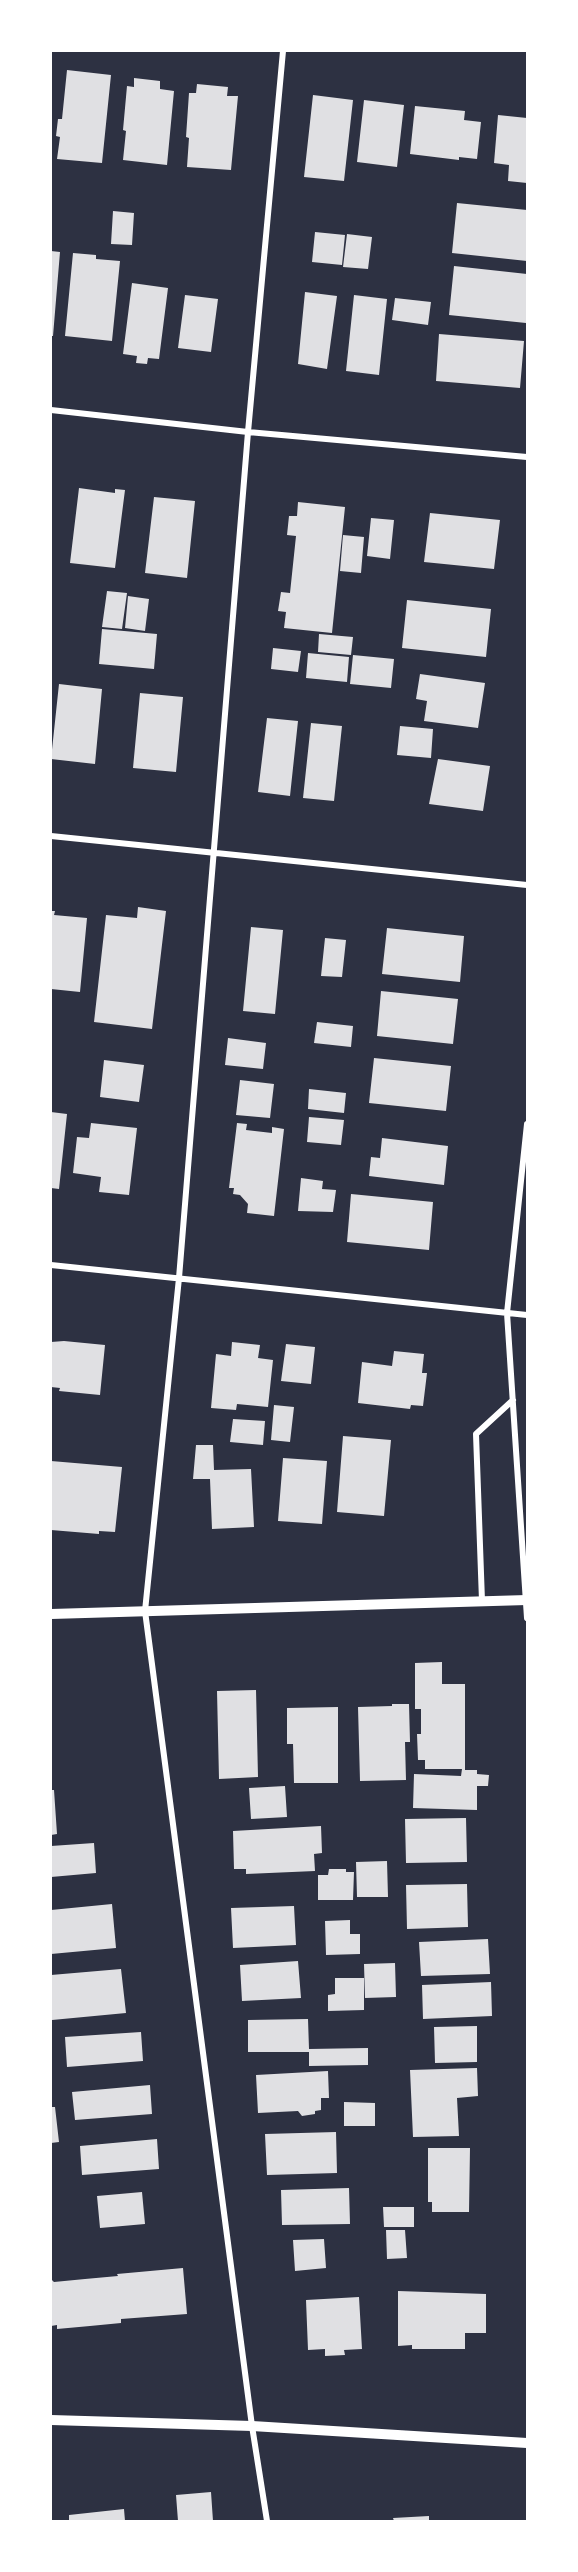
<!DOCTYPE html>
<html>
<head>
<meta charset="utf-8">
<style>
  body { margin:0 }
  #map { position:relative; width:578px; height:2572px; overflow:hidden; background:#2d3142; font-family:Ubuntu,sans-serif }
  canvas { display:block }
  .frame { position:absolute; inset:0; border:52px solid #fff; pointer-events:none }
</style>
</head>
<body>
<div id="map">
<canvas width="578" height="2572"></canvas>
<div class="frame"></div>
</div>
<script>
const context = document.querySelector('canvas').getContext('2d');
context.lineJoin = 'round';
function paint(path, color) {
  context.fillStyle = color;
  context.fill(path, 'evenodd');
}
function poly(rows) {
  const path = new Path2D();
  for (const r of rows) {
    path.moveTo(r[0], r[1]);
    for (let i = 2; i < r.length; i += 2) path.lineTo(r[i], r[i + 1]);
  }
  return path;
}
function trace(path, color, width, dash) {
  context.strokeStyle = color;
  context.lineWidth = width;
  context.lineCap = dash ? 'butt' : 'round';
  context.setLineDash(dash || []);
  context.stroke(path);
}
paint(poly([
  [67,70,111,75,102,163,57,159,60,137,56,136,58,119,62,119],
  [134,78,160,81,160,89,174,91,167,165,123,160,126,131,123,130,127,86,134,87],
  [197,84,228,87,227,96,238,96,231,170,187,167,189,138,186,137,189,93,196,93],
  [313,95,353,100,344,181,304,177],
  [364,100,404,105,397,167,357,162],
  [415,106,465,111,464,120,481,122,477,159,459,157,459,160,410,154],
  [498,115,527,118,527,183,508,181,509,165,494,163],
  [457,203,527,210,527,261,452,253],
  [113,211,134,213,132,245,111,244],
  [315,232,345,235,342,265,312,262],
  [347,234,372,237,368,269,343,267],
  [51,251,60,252,53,336,51,336],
  [73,253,96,255,96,259,120,261,112,341,65,336],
  [454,266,527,274,526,323,449,315],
  [132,283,168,288,159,359,148,358,147,364,136,363,137,356,123,354],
  [305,292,337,296,327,369,298,364],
  [185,295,218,299,211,352,178,348],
  [354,295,387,299,379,375,346,371],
  [395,298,431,302,428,325,392,320],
  [439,334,524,341,520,388,436,381],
  [79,488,115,493,115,489,125,490,115,568,70,563],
  [154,497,195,501,187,578,145,573],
  [298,502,345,507,332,633,284,628,286,612,278,611,281,592,290,593,296,536,287,535,289,516,297,516],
  [430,513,500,520,494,569,424,562],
  [371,518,394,520,390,559,367,556],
  [343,535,364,537,361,573,340,571],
  [107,591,127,593,122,629,102,627],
  [128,596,149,599,145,631,125,628],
  [407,600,491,609,486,657,402,648],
  [102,629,157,634,154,669,99,664],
  [319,634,353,637,351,655,318,652],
  [273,648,301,651,298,672,271,669],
  [308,653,349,657,347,682,306,678],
  [353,655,394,659,391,688,350,684],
  [420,674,485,683,478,728,424,721,427,701,416,699],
  [59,684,102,689,95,764,51,759],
  [140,693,183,697,176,772,133,768],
  [267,718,298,721,290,796,258,792],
  [311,723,342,726,334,801,303,798],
  [400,726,433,729,431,758,397,755],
  [438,759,490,766,483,811,429,804],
  [138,907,166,911,152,1029,94,1022,106,915,137,918],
  [51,911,55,911,54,915,87,918,80,992,51,989],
  [251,927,283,930,275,1014,243,1011],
  [387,928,464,936,460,982,382,974],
  [325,938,346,940,342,977,321,976],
  [381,991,458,999,453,1044,377,1036],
  [317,1022,353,1026,351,1047,314,1043],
  [228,1038,266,1043,263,1069,225,1065],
  [374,1058,451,1066,446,1111,369,1103],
  [104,1060,144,1065,139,1102,100,1097],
  [240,1080,274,1084,270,1118,236,1115],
  [309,1089,346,1093,344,1113,308,1109],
  [51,1112,67,1114,59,1189,51,1188],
  [309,1117,344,1120,341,1145,307,1142],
  [91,1123,137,1128,129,1195,99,1192,101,1177,73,1173,77,1137,89,1138],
  [237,1123,247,1124,246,1130,272,1133,272,1127,284,1129,274,1216,247,1213,248,1204,240,1195,233,1194,234,1188,229,1188],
  [382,1138,448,1146,444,1185,369,1176,371,1157,380,1158],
  [301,1178,323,1181,322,1189,336,1190,333,1212,298,1211],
  [351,1194,433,1202,429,1250,347,1242],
  [64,1341,105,1345,100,1395,59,1391,60,1388,51,1387,51,1342],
  [232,1342,260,1345,258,1358,273,1360,268,1407,237,1404,236,1410,211,1408,216,1354,231,1356],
  [286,1344,315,1347,311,1384,281,1381],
  [394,1351,424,1354,422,1373,427,1373,423,1406,411,1405,410,1409,358,1403,362,1362,392,1366],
  [274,1405,294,1407,290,1442,271,1440],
  [233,1419,265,1421,263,1445,230,1442],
  [343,1436,391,1440,384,1516,337,1512],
  [196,1445,213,1445,214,1470,251,1469,254,1527,212,1529,210,1479,193,1479],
  [283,1458,327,1461,322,1524,278,1521],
  [51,1461,122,1467,115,1532,99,1531,99,1534,51,1530],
  [442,1662,442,1684,465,1684,465,1770,477,1770,477,1774,489,1775,488,1786,477,1786,477,1810,413,1808,414,1774,461,1776,462,1769,425,1769,425,1760,418,1760,417,1734,421,1734,421,1709,415,1709,415,1663],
  [256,1690,258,1777,219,1779,217,1691],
  [392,1704,409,1704,410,1742,405,1742,406,1780,360,1781,358,1707,392,1706],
  [338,1707,338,1783,294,1783,293,1744,287,1744,287,1708],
  [285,1786,287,1817,251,1819,249,1788],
  [51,1790,54,1790,57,1834,51,1835],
  [466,1818,467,1862,406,1863,405,1819],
  [321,1826,322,1853,314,1854,315,1871,246,1874,246,1869,234,1869,233,1831],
  [94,1843,96,1873,51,1877,51,1846],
  [387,1861,388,1897,357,1897,356,1862],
  [329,1869,346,1869,346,1872,354,1872,353,1900,318,1900,318,1875,328,1875],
  [467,1884,468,1927,407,1929,406,1885],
  [112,1904,116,1948,51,1954,51,1910],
  [294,1906,296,1945,233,1948,231,1908],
  [350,1920,350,1934,360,1934,360,1954,326,1955,325,1921],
  [488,1939,490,1974,421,1976,419,1942],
  [298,1961,301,1998,242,2001,240,1965],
  [395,1963,396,1997,365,1998,364,1964],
  [121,1969,126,2013,52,2020,51,1975],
  [335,1978,364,1978,364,2010,328,2011,328,1995,335,1994],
  [491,1982,492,2016,423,2019,422,1985],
  [308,2019,309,2049,368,2048,368,2065,309,2066,309,2052,248,2052,248,2020],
  [477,2026,477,2062,435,2063,434,2027],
  [141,2032,143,2061,67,2067,65,2037],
  [477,2068,478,2096,457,2098,459,2136,413,2137,410,2070],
  [328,2071,329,2098,321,2098,321,2110,315,2111,315,2114,302,2116,298,2111,258,2113,256,2075],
  [150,2085,152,2114,75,2120,72,2092],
  [344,2102,375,2103,375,2126,344,2126],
  [51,2107,55,2107,59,2142,51,2143],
  [336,2132,337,2173,267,2175,265,2134],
  [157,2139,159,2169,82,2175,80,2146],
  [428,2148,470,2148,469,2212,432,2212,432,2202,428,2202],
  [349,2188,350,2224,282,2225,281,2190],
  [142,2192,145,2224,100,2228,97,2196],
  [383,2207,414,2207,414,2227,384,2227],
  [386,2230,405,2230,407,2258,387,2259],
  [324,2239,326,2268,295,2271,293,2240],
  [183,2268,187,2314,121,2319,121,2323,90,2326,57,2329,57,2325,51,2326,51,2279,54,2282,85,2279,118,2276,117,2274],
  [398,2291,486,2294,486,2333,465,2333,465,2349,412,2349,412,2345,398,2346],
  [359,2297,362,2349,344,2350,345,2355,325,2356,325,2349,308,2350,306,2300],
  [211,2492,213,2521,178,2521,176,2495],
  [124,2509,125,2521,69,2521,69,2515],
  [429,2516,429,2521,394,2521,393,2518]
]), '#e0e0e3');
trace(poly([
  [51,410,248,432,527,457],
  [51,836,527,885],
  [527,1124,507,1313,527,1618],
  [51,1265,527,1315],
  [482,1601,476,1434,513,1400],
  [267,2521,252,2426,145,1611,179,1278,248,432,283,51]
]), '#fff', 6);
trace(poly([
  [51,1614,527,1600],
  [51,2420,252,2426,527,2443]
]), '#fff', 10);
</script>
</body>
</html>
